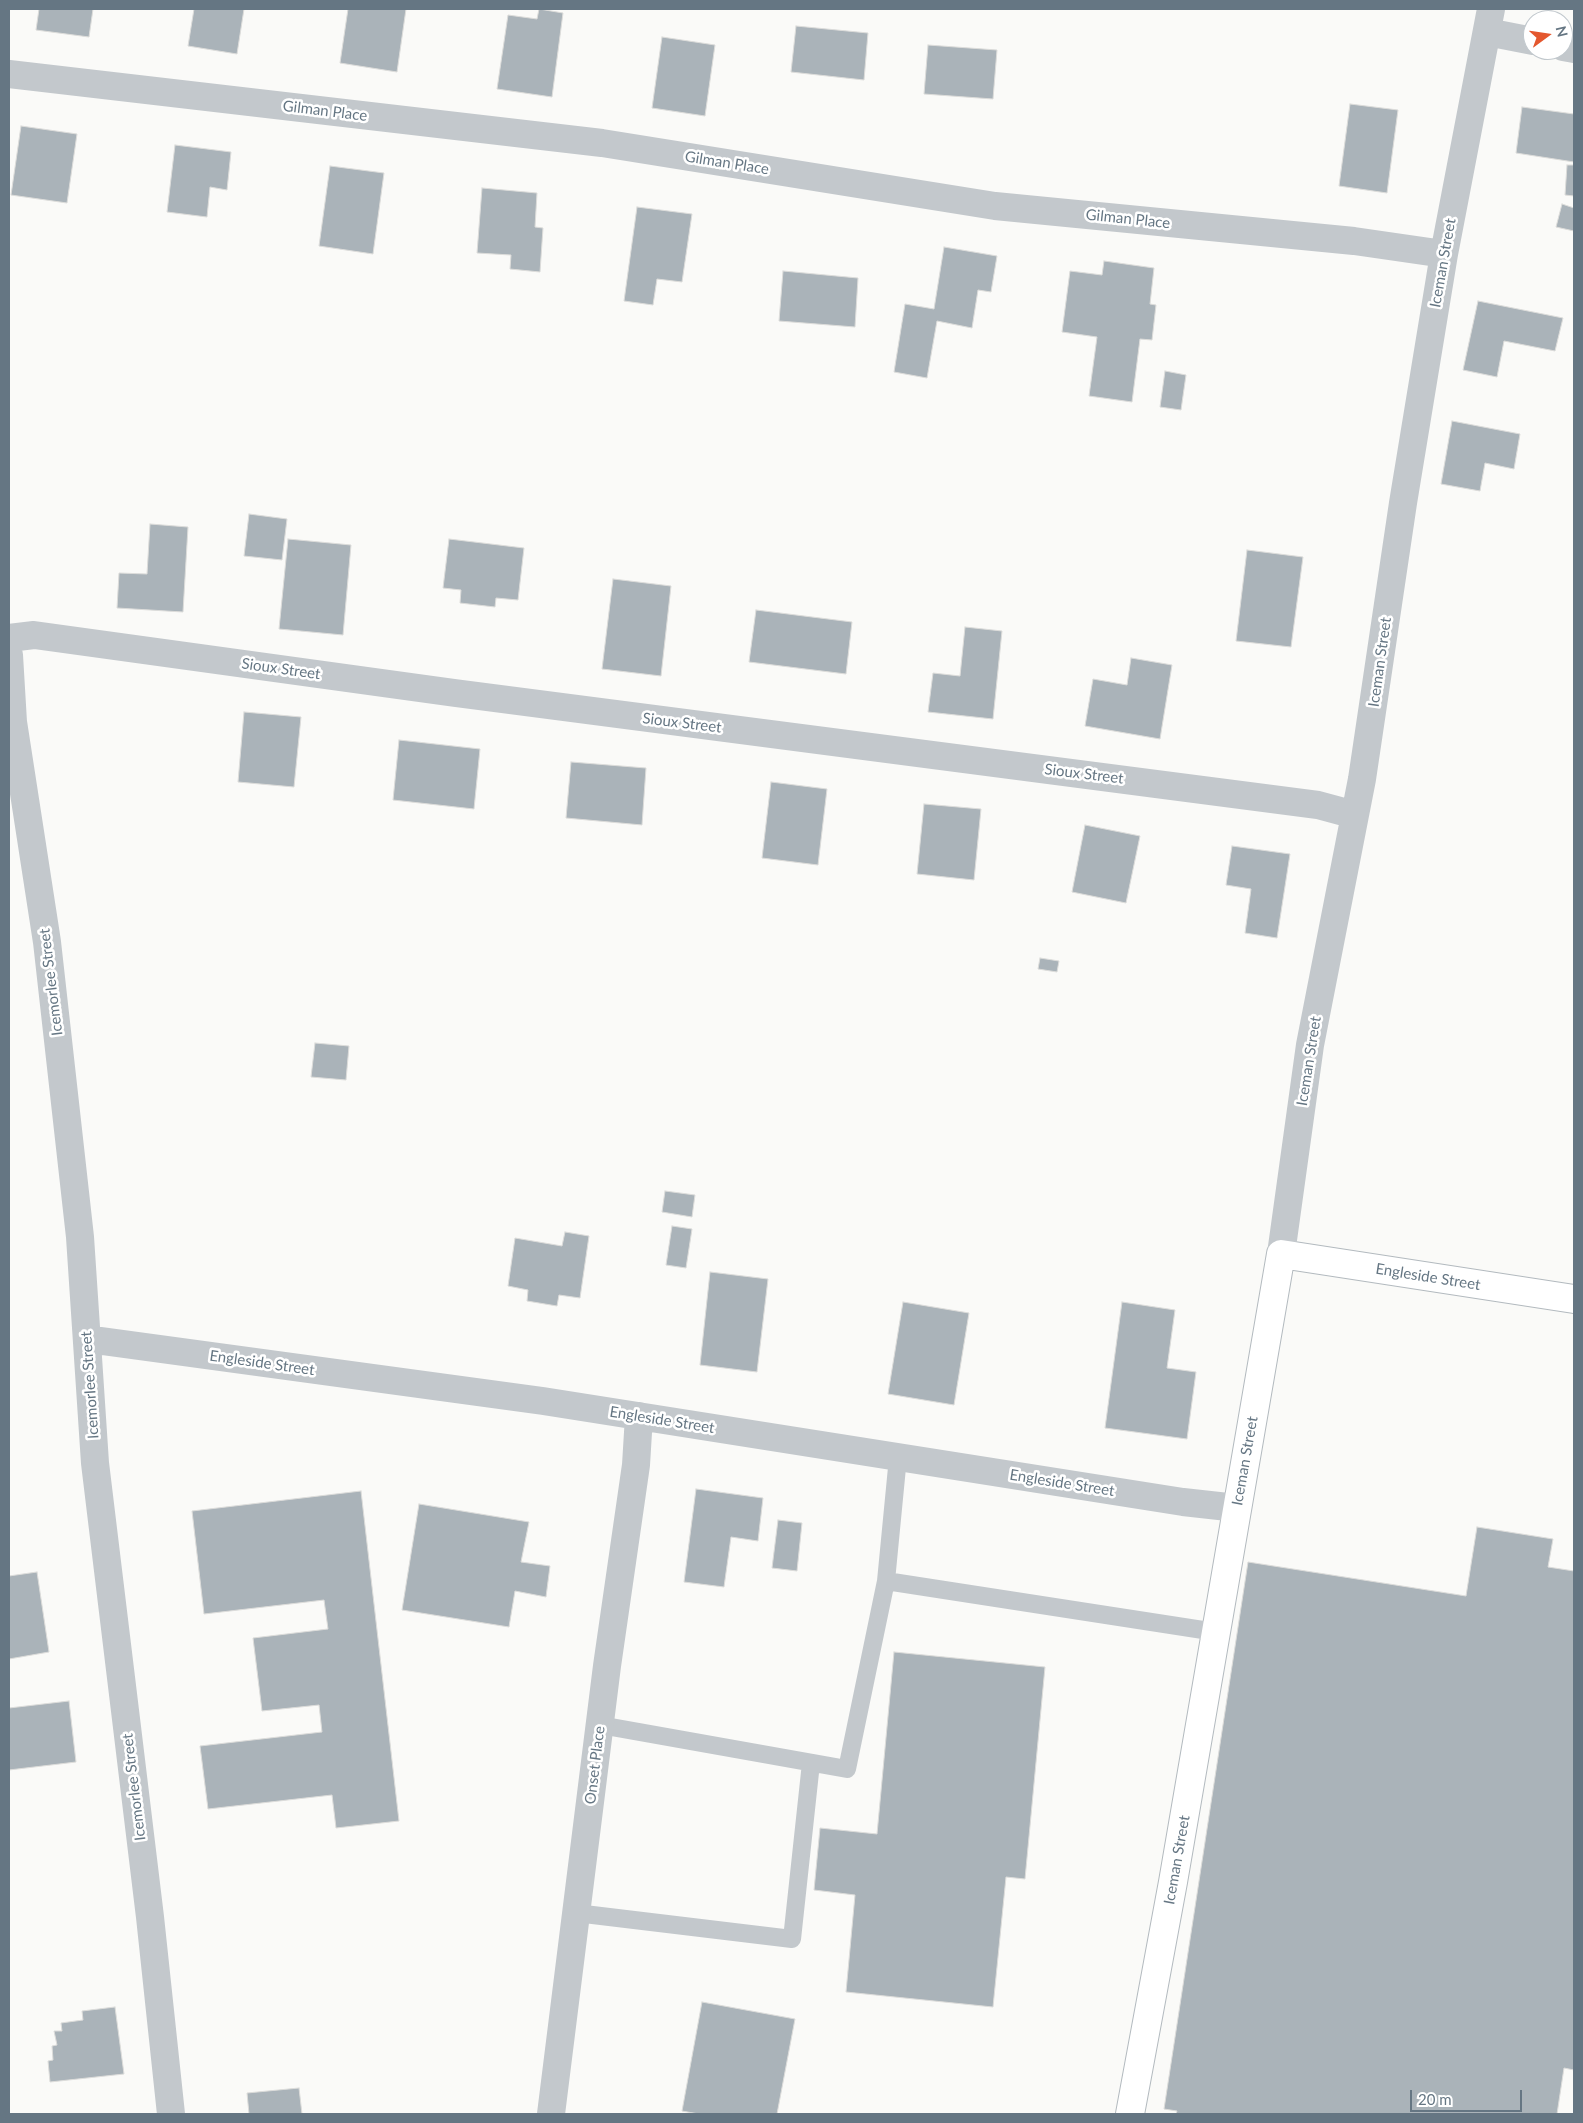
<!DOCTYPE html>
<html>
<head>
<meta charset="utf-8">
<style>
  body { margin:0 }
  #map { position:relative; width:1583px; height:2123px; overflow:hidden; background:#fafaf8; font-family:Lato,sans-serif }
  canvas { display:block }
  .frame { position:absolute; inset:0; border:10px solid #657683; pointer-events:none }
  .north { position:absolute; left:1523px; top:10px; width:50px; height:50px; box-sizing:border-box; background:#fff; border:1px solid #c1c8cd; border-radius:50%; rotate:76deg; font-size:14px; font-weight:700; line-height:20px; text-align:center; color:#657683 }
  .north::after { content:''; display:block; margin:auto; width:18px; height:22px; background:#e4572e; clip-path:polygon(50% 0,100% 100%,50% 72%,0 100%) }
  .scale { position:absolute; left:1410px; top:2090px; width:112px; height:22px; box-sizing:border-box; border:2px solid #657683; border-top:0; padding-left:6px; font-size:15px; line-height:18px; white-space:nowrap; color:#657683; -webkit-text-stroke:4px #fff; paint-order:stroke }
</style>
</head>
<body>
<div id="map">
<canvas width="1583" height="2123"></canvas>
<div class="frame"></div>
<div class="north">N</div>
<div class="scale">20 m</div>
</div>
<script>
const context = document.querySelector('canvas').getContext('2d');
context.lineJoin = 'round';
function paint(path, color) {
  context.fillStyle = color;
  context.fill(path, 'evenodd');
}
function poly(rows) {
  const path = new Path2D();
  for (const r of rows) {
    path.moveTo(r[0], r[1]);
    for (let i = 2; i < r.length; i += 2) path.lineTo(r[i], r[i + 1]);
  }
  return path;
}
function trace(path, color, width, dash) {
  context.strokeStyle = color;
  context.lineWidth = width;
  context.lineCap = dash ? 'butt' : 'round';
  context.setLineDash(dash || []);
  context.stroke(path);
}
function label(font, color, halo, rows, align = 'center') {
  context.font = font + ' Lato,sans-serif';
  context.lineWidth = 5;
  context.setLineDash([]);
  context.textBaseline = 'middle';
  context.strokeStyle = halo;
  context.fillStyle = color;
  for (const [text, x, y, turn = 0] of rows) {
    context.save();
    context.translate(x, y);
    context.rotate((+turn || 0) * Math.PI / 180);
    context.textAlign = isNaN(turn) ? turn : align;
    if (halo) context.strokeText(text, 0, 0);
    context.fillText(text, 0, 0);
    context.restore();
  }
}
const building = poly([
  [39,9,93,9,89,37,36,30,39,9],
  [194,9,244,9,237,54,188,46,194,9],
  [348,9,406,9,397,72,340,63,348,9],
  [539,9,563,13,552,97,497,89,508,15,537,19,539,9],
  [796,26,868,33,864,80,791,72,796,26],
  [662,37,715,45,705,116,652,108,662,37],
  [928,45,997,50,993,99,924,94,928,45],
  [1350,104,1398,110,1387,193,1339,186,1350,104],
  [1522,107,1574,114,1574,162,1516,153,1522,107],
  [21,126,77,134,67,203,11,195,21,126],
  [175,145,231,152,227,190,210,187,207,217,167,212,175,145],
  [1567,165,1574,165,1574,196,1565,195,1567,165],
  [330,166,384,173,373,254,319,246,330,166],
  [482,188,537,193,535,227,543,228,540,272,510,269,511,255,477,253,482,188],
  [1562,204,1574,208,1574,231,1556,227,1562,204],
  [637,207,692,214,682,282,657,279,653,305,624,301,637,207],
  [944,247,997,256,991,292,978,290,972,328,937,321,927,378,894,372,905,304,934,309,944,247],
  [1104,261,1154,268,1150,304,1156,305,1152,340,1140,339,1132,402,1089,396,1097,337,1062,332,1070,271,1102,275,1104,261],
  [783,271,858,278,855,327,779,321,783,271],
  [1478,301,1563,318,1555,351,1504,341,1497,377,1463,370,1478,301],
  [1165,371,1186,375,1181,410,1160,407,1165,371],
  [1452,421,1520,434,1514,469,1485,463,1480,491,1441,484,1452,421],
  [249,514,287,519,282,560,244,556,249,514],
  [150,524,188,527,183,612,117,608,119,573,147,574,150,524],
  [288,539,351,545,343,635,279,629,288,539],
  [449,539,524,548,518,600,496,598,495,607,460,603,461,590,443,588,449,539],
  [1247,550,1303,557,1291,647,1236,641,1247,550],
  [613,579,671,586,661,676,602,669,613,579],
  [756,610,852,622,846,674,749,662,756,610],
  [965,627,1002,631,993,719,928,712,933,673,960,676,965,627],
  [1131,658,1172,665,1160,739,1085,726,1093,679,1127,685,1131,658],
  [244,712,301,717,294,787,238,782,244,712],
  [399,740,480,749,474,809,393,800,399,740],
  [571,762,646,768,642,825,566,818,571,762],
  [771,782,827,789,818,865,762,858,771,782],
  [924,804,981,809,974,880,917,874,924,804],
  [1085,825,1140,836,1126,903,1072,892,1085,825],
  [1232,846,1290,854,1277,938,1245,933,1251,889,1226,885,1232,846],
  [1040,958,1059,961,1057,972,1038,969,1040,958],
  [315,1043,349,1046,346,1080,311,1077,315,1043],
  [665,1191,695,1195,692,1217,662,1212,665,1191],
  [672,1226,692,1229,686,1268,666,1265,672,1226],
  [565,1232,589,1236,580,1298,559,1295,557,1306,527,1301,528,1290,508,1286,515,1238,562,1246,565,1232],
  [710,1272,768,1279,757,1372,700,1365,710,1272],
  [903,1302,969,1313,954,1405,888,1394,903,1302],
  [1122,1302,1175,1310,1167,1368,1196,1372,1187,1439,1105,1428,1122,1302],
  [696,1489,763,1498,758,1541,731,1537,724,1587,684,1582,696,1489],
  [361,1491,399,1821,336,1828,332,1795,208,1809,200,1746,322,1732,319,1705,262,1711,253,1638,328,1629,324,1600,204,1614,192,1511,361,1491],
  [419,1504,529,1522,521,1562,550,1566,546,1597,515,1591,509,1627,402,1610,419,1504],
  [778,1520,802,1523,797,1571,772,1568,778,1520],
  [1477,1527,1553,1539,1548,1567,1574,1571,1574,2070,1564,2068,1557,2114,1176,2114,1177,2111,1164,2109,1248,1562,1466,1596,1477,1527],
  [37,1572,49,1652,9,1659,9,1576,37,1572],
  [894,1652,1045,1667,1025,1879,1006,1877,993,2007,846,1992,855,1895,814,1890,820,1828,877,1834,894,1652],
  [69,1701,76,1762,9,1770,9,1708,69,1701],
  [702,2002,795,2019,777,2114,699,2114,682,2111,702,2002],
  [115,2007,124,2074,50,2082,48,2061,53,2060,52,2046,57,2045,54,2031,62,2031,61,2023,83,2020,82,2011,115,2007],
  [299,2088,302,2114,249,2114,247,2093,299,2088]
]);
paint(building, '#aab3b9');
trace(building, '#dcdcda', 1);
const secondary = poly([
  [1130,2114,1173,1882,1281,1254,1574,1299]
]);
trace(secondary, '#b3babf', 30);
trace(poly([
  [898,1457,886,1581,1216,1632],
  [600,1725,847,1769,886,1581],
  [576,1913,792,1939,811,1763]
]), '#c3c8cc', 18);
trace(poly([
  [1487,32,1533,41],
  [1563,47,1574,49],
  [9,74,602,143,995,206,1354,241,1444,254],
  [9,638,34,635,455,693,1318,805,1355,815],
  [9,655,13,722,47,942,80,1237,95,1463,150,1917,171,2114],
  [1281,1254,1310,1045,1362,779,1403,503,1444,254,1491,9],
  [87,1339,543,1401,1183,1502,1237,1508],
  [551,2114,607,1666,636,1465,639,1416]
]), '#c3c8cc', 28);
trace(secondary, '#fff', 28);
label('15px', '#657683', '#fff', [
  ["Gilman Place",325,111,7],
  ["Gilman Place",727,163,9],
  ["Gilman Place",1128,219,6],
  ["Iceman Street",1443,263,-80],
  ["Iceman Street",1380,662,-82],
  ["Sioux Street",281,669,8],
  ["Sioux Street",682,723,7],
  ["Sioux Street",1084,774,7],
  ["Icemorlee Street",51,982,-97],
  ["Iceman Street",1309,1061,-81],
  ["Engleside Street",1428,1277,9],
  ["Engleside Street",262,1363,8],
  ["Icemorlee Street",90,1385,-94],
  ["Engleside Street",662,1420,9],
  ["Iceman Street",1245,1461,-80],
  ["Engleside Street",1062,1483,9],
  ["Onset Place",595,1765,-83],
  ["Icemorlee Street",134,1787,-97],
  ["Iceman Street",1177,1860,-80]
]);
</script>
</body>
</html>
